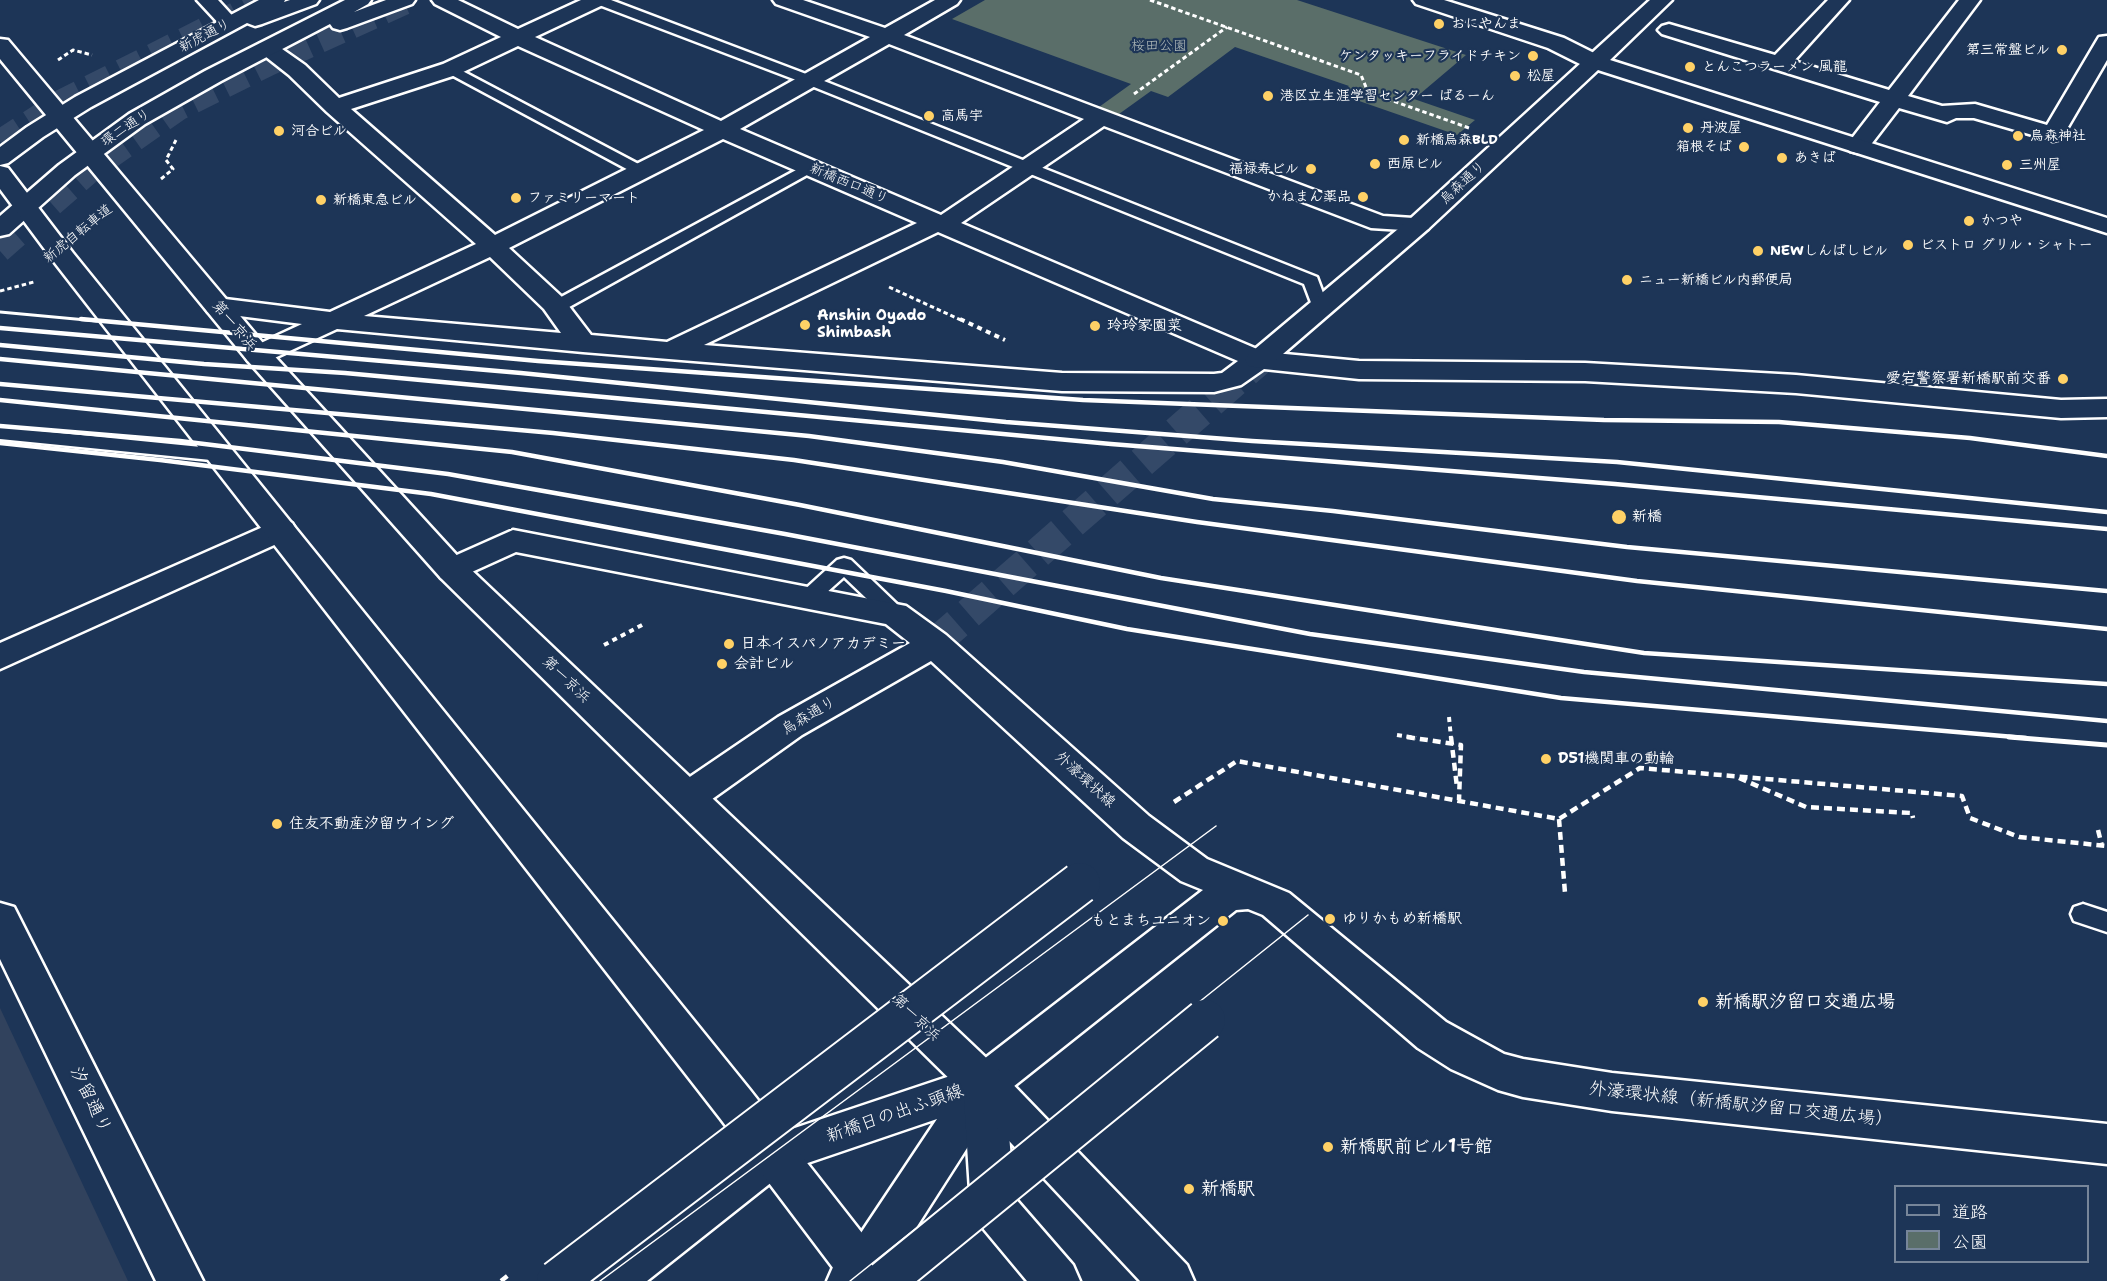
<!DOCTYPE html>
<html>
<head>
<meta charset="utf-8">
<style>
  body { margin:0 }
  #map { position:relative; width:2107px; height:1281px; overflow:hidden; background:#1d3557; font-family:"Shantell Sans","Klee One",sans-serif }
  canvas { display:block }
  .legend { position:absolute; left:1894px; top:1185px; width:195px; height:78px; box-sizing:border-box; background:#1d3557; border:2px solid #77869a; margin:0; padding:8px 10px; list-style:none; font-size:18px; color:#fff }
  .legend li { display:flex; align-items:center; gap:12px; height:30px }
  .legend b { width:30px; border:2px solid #77869a }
</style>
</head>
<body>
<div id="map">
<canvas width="2107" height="1281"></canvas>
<ul class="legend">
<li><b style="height:8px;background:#1d3557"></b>道路</li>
<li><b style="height:16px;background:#5a6e69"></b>公園</li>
</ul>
</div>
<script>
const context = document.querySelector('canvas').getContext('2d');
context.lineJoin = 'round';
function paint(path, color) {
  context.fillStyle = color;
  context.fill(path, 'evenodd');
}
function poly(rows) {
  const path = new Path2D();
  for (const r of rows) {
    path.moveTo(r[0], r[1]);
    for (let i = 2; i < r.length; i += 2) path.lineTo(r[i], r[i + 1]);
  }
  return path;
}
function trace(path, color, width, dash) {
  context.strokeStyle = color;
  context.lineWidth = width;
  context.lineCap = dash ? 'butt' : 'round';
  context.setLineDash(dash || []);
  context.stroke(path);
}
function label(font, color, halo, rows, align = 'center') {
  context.font = font + ' "Shantell Sans","Klee One",sans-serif';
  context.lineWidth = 4.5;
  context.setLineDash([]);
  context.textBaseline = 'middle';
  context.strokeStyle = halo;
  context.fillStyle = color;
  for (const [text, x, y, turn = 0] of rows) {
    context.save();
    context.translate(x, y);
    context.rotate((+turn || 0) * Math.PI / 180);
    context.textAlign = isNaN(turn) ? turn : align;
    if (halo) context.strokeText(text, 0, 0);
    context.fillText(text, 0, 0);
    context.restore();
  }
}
paint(poly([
  [0,1008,128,1281,0,1281]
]), '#31425d');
paint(poly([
  [985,0,1297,0,1466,55,1414,99,1475,120,1457,135,1339,94,1349,86,1235,47,1168,97,1151,91,1119,114,1099,107,1131,84,952,19]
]), '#5a6e69');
trace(poly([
  [934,644,1259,360]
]), '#344968', 31, [31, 15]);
trace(poly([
  [0,141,63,100,262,0],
  [0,251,92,170,179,109,270,64,412,0]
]), '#344968', 23, [23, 12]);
const lane = poly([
  [592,0,611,0,814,77,1317,277,1329,309,1327,313,1321,314,1315,313,1304,284,804,83,594,3,592,0],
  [451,65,646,168,649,171,641,176,636,174,446,72,444,69,446,66,451,65],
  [811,162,819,167,816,170,562,311,550,311,548,307,550,303,811,162],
  [0,427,221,449,228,451,230,455,228,459,221,461,0,439,0,427],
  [844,558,851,560,902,609,905,614,902,619,895,621,888,619,844,577,816,602,809,604,802,602,799,597,802,592,837,560,844,558],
  [2083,904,2107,912,2107,932,2074,921,2071,914,2074,907,2083,904]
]);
const street = poly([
  [197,0,218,0,239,23,236,27,229,29,222,27,197,0],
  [432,0,458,0,518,29,581,0,608,0,605,4,535,37,721,121,870,37,776,4,773,0,803,0,885,28,935,0,960,0,957,4,904,35,1383,216,1428,219,1431,224,1428,229,1419,231,1371,228,1104,126,961,223,1264,352,1359,361,1585,363,1796,375,2061,400,2107,399,2107,417,2061,418,1796,393,1585,381,1359,379,1264,369,1241,385,1214,392,1062,391,583,352,337,329,268,361,258,363,248,361,244,355,248,349,302,324,208,312,204,306,208,300,217,298,330,312,476,244,327,112,289,75,256,49,259,44,267,43,275,44,305,65,339,98,443,64,501,37,435,4,432,0],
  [889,44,1084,119,941,215,740,129,889,44],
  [518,46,704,130,495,235,351,109,459,74,518,46],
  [723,139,917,223,667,342,591,335,562,297,509,248,723,139],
  [938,232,1238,361,1222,373,1214,374,1062,373,704,345,938,232],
  [490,257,544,309,561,333,364,316,490,257],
  [1413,0,1444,0,1564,38,1602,57,1605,62,1602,67,1594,69,1586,67,1548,48,1416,4,1413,0],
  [1828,0,1849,0,1794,61,1889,90,1959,0,1980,0,1908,96,1942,106,1975,104,2047,125,2096,42,2099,37,2107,36,2107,60,2061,139,2053,141,1974,118,1956,118,1947,122,1899,108,1866,151,1858,153,1850,151,1846,146,1880,102,1662,34,1658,30,1662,26,1669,24,1775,55,1828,0],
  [281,519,292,523,296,530,292,537,0,669,0,643,281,519],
  [0,903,14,907,203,1281,156,1281,0,959,0,903]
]);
const secondary = poly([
  [259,0,285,0,284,2,290,0,319,0,316,4,262,24,255,26,247,23,91,107,43,137,8,163,0,165,0,147,27,127,75,97,259,0],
  [345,0,371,0,368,4,354,12,386,0,415,0,412,4,347,28,340,30,333,28,330,24,221,81,145,124,75,175,9,234,0,236,0,216,59,165,129,114,205,71,345,0],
  [1650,0,1672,0,1610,60,2107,218,2107,233,1598,70,1428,229,1269,366,1259,368,1249,366,1245,360,1249,354,1410,219,1650,0],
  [513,530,906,606,946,635,1149,816,1207,859,1289,893,1446,1022,1504,1054,1523,1059,1612,1073,2107,1124,2107,1164,1612,1111,1523,1097,1498,1090,1451,1069,1418,1048,1263,915,1248,909,1236,910,999,1098,882,1281,827,1281,834,1265,847,1254,937,1119,787,1170,647,1281,588,1281,595,1265,759,1140,971,1069,1203,890,1181,881,1123,838,931,661,802,735,701,807,688,811,675,807,670,797,675,787,778,717,910,643,886,624,516,552,452,581,441,578,436,570,441,562,513,530]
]);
const primary = poly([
  [984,1065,999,1070,1005,1084,1014,1197,1073,1265,1080,1281,1027,1281,977,1221,971,1206,963,1084,969,1070,984,1065]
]);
const highway = poly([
  [0,39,8,40,268,349,463,562,999,1070,1187,1265,1194,1281,1140,1281,969,1098,441,578,248,361,0,59,0,39],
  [0,166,8,168,73,253,750,1090,887,1265,894,1281,843,1281,720,1118,55,263,0,189,0,166]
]);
trace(lane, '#fff', 5);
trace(street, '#fff', 5);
trace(secondary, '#fff', 5);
trace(primary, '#fff', 5);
trace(highway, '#fff', 5);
trace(poly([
  [1150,0,1361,75,1368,92,1469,128],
  [58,60,73,50,92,55],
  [1134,94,1227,27],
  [161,179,173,169,166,160,176,140],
  [889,287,963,321],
  [0,291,34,282]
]), '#fff', 3, [4.5, 3]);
trace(poly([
  [960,319,1005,340],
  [604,645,644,624],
  [1449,717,1451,738],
  [1397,735,1416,738]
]), '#fff', 4, [5, 4.5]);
trace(poly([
  [1407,737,1461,745,1459,800],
  [1451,737,1457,787],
  [1739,778,1806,807,1912,813,1913,818],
  [1174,802,1237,761,1559,819,1640,768,1962,796,1970,818,2019,837,2107,846],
  [1559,819,1565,893],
  [2098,830,2102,846],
  [501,1281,510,1274]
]), '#fff', 4.5, [8, 5]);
paint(lane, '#1d3557');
paint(street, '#1d3557');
paint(secondary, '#1d3557');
paint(primary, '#1d3557');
paint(highway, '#1d3557');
trace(poly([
  [600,1281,1216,826],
  [850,1281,1308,915]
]), '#fff', 1.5);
trace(poly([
  [0,312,97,321]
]), '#fff', 3);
trace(poly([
  [81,319,538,361,1083,400,1604,420,1779,422,1970,438,2107,456],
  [0,328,521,373,1006,422,1252,441,1617,462,2107,512],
  [0,345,204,364,345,373,1111,444,1615,484,2107,529],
  [0,359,809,436,1003,462,1213,499,1333,511,1627,547,2107,591],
  [0,384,553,433,794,460,1197,522,1637,581,2107,629],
  [0,400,512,452,800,505,1161,578,1644,653,2107,684],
  [0,426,180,441,448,474,785,534,1310,634,1584,672,2107,721],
  [0,443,160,460,431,494,946,591,1127,629,1561,698,2026,738]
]), '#fff', 4.5);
trace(poly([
  [2009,737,2107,745]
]), '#fff', 5);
const streetBridge = poly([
  [557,1281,1080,883],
  [885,1281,1205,1020]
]);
trace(streetBridge, '#fff', 44, []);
trace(streetBridge, '#1d3557', 40);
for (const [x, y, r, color] of [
  [1439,24,6,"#ffd166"],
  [2062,50,6,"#ffd166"],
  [1533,56,6,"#ffd166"],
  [1690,67,6,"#ffd166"],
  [1515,76,6,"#ffd166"],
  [1268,96,6,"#ffd166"],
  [929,116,6,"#ffd166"],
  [1688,128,6,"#ffd166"],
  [279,131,6,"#ffd166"],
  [2018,136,6,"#ffd166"],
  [1404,140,6,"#ffd166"],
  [1744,147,6,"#ffd166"],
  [1782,158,6,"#ffd166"],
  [1375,164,6,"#ffd166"],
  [2007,165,6,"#ffd166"],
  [1311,169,6,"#ffd166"],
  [1363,197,6,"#ffd166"],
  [516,198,6,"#ffd166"],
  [321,200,6,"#ffd166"],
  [1969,221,6,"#ffd166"],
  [1908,245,6,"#ffd166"],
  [1758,251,6,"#ffd166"],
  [1627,280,6,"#ffd166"],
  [805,325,6,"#ffd166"],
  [1095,326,6,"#ffd166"],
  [2063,379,6,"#ffd166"],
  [1619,517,8,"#ffd166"],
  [729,644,6,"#ffd166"],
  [722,664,6,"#ffd166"],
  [1546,759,6,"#ffd166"],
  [277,824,6,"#ffd166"],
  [1330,919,6,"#ffd166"],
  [1223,921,6,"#ffd166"],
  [1703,1002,6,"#ffd166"],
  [1328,1147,6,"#ffd166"],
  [1189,1189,6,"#ffd166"]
]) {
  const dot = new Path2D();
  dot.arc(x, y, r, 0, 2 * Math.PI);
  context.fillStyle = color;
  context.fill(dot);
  trace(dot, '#1d3557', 2);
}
label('bold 14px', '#fff', '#1d3557', [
  ["おにやんま",1451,24],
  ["第三常盤ビル",2050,50,"right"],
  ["ケンタッキーフライドチキン",1521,56,"right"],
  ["とんこつラーメン 風龍",1702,67],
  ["松屋",1527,76],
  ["港区立生涯学習センター ばるーん",1280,96],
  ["高馬宇",941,116],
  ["丹波屋",1700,128],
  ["河合ビル",291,131],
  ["烏森神社",2030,136],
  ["新橋烏森BLD",1416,140],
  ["箱根そば",1732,147,"right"],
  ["あきば",1794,158],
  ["西原ビル",1387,164],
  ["三州屋",2019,165],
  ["福禄寿ビル",1299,169,"right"],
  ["かねまん薬品",1351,197,"right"],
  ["ファミリーマート",528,198],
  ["新橋東急ビル",333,200],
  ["かつや",1981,221],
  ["ビストロ グリル・シャトー",1920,245],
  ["NEWしんばしビル",1770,251],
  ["ニュー新橋ビル内郵便局",1639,280]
], 'left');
label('14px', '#fff', '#1d3557', [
  ["新虎通り",205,36,-28],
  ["環二通り",126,128,-34],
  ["烏森通り",1463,183,-43],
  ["新橋西口通り",849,184,23],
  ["新虎自転車道",78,234,-39]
]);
label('14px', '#b5bebc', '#1d3557', [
  ["桜田公園",1159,46]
]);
label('bold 15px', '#fff', '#1d3557', [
  ["Anshin Oyado",817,316],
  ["Shimbash",817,333],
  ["玲玲家園菜",1107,326],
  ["愛宕警察署新橋駅前交番",2051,379,"right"],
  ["新橋",1632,517],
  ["日本イスパノアカデミー",741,644],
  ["会計ビル",734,664],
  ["D51機関車の動輪",1558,759],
  ["住友不動産汐留ウイング",289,824],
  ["ゆりかもめ新橋駅",1342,919],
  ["もとまちユニオン",1211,921,"right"]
], 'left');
label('15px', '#fff', '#1d3557', [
  ["第一京浜",234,326,50],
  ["第一京浜",566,680,44],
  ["烏森通り",809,716,-31],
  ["外濠環状線",1085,780,42],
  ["第一京浜",916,1018,44]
]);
label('bold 18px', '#fff', '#1d3557', [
  ["新橋駅汐留口交通広場",1715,1002],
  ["新橋駅前ビル1号館",1340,1147],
  ["新橋駅",1201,1189]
], 'left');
label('18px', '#fff', '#1d3557', [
  ["汐留通り",90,1100,64],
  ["外濠環状線（新橋駅汐留口交通広場）",1741,1105,6],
  ["新橋日の出ふ頭線",895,1114,-19]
]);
</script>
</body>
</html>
